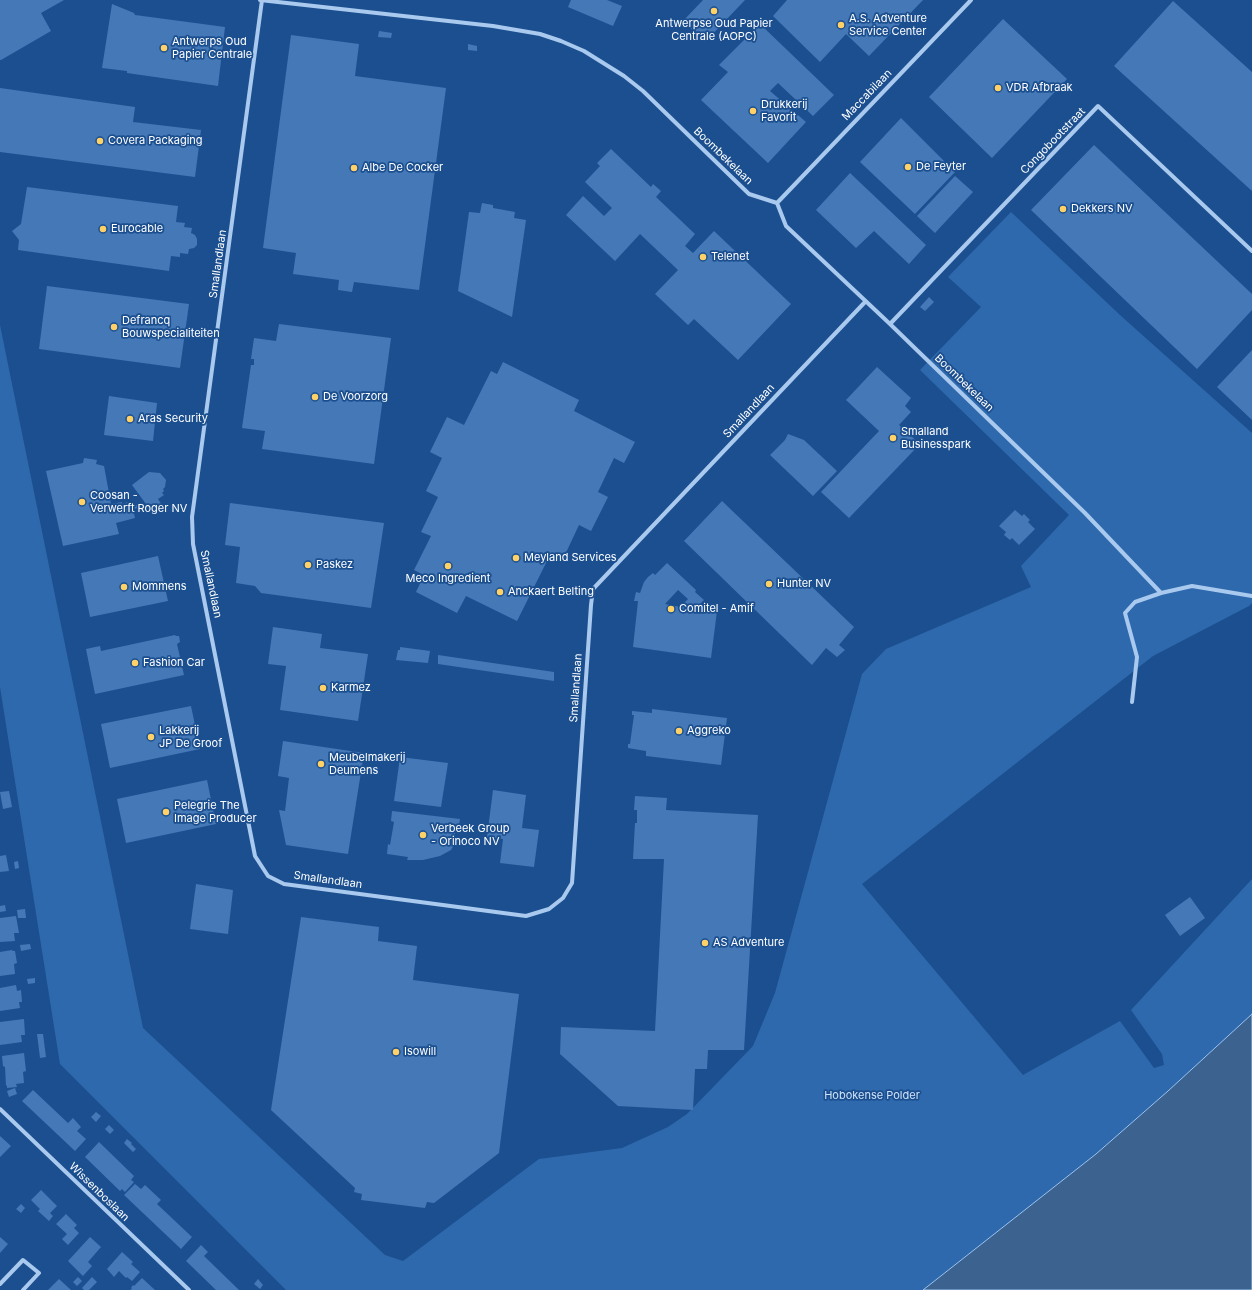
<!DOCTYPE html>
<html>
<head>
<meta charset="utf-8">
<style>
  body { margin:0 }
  canvas { display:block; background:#1b4f8f }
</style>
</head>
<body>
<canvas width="1252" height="1290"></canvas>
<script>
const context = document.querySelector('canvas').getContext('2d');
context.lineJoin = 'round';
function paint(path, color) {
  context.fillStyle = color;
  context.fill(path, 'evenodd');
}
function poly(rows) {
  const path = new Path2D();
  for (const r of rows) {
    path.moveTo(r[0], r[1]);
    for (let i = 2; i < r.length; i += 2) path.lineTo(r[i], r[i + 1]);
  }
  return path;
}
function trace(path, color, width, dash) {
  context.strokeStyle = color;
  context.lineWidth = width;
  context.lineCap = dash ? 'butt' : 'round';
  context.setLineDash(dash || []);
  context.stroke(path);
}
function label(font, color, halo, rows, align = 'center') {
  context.font = font + ' Inter,sans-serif';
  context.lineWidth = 3.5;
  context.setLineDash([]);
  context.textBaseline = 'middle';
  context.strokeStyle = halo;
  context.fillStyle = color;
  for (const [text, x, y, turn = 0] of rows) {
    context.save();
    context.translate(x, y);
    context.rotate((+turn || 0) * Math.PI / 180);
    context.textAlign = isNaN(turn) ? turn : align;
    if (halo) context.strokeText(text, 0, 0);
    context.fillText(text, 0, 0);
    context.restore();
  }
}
paint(poly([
  [1011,212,1120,315,1252,433,1252,603,1249,606,1153,656,862,884,1023,1075,1120,1021,1154,1068,1164,1065,1162,1054,1131,1010,1252,879,1252,1014,1168,1091,1096,1154,923,1290,286,1290,60,1064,0,687,0,325,143,1028,385,1255,403,1261,539,1159,622,1148,668,1127,687,1114,753,1046,775,993,862,674,886,649,1031,587,1021,566,1069,515,920,370,981,307,948,277]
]), '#2e69ad');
const water = poly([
  [1252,1014,1252,1290,923,1290,1096,1154,1168,1091,1252,1014]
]);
paint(water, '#3c6290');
trace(water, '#9cc4f0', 1);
paint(poly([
  [0,0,64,0,41,13,51,31,1,60,0,60],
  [571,0,607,0,622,6,613,26,568,7],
  [703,0,745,0,705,42,683,21],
  [787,0,923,0,869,56,846,34,820,62,773,16],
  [1173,1,1252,72,1252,191,1114,66],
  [112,4,134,13,135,15,225,27,218,86,127,73,127,71,102,68],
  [1003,19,1067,79,992,158,929,97],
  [760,24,834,95,813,116,778,83,770,91,806,122,768,163,701,100,728,72,719,65],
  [379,31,392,33,391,38,378,37],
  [291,35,359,44,355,76,446,88,419,290,354,282,352,292,338,290,339,280,293,274,296,253,263,248],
  [468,44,477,46,477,51,468,50],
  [0,88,135,107,133,122,201,130,195,177,0,152],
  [901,118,955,172,915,214,860,162],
  [1094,145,1252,294,1252,310,1197,369,1031,210],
  [611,149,651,187,653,184,661,191,656,197,695,234,685,246,693,253,714,231,791,304,738,360,694,319,688,325,655,294,678,270,640,234,615,261,566,215,583,196,604,216,612,208,585,182,600,166,597,163],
  [850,173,926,245,909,264,874,231,856,248,816,210],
  [955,176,973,192,935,233,917,216],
  [27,187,178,206,176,222,185,223,184,227,192,228,191,233,195,235,197,239,197,245,194,248,189,249,188,254,180,253,180,257,171,256,169,271,18,250,19,240,12,231,21,224],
  [482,203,493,205,493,208,515,212,514,218,526,220,512,317,458,291,469,212,480,213],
  [47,286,189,304,180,368,39,349],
  [929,297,934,302,925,311,920,307],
  [279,324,391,338,374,464,262,449,265,431,242,428,251,365,254,365,254,359,251,359,254,338,276,341],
  [1252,350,1252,420,1217,387],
  [503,362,579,400,574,411,635,442,624,463,614,458,598,492,608,497,591,531,579,525,563,559,551,553,517,621,466,596,457,613,416,592,424,575,414,570,431,536,421,532,438,497,426,491,442,458,430,452,447,417,464,425,491,371,497,374],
  [877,367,911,398,905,406,911,412,899,425,920,444,849,518,821,492,879,431,846,400],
  [109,396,157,403,153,441,104,435],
  [788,434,804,440,837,471,813,496,770,455,785,440],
  [84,458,97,460,96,464,104,466,111,504,122,502,122,504,128,502,129,506,146,504,132,485,149,472,160,473,166,480,165,487,163,489,164,491,162,493,164,495,158,499,162,505,162,507,155,512,150,506,133,509,135,518,116,523,119,534,63,546,46,471,83,463],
  [722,501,854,627,839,645,845,650,837,657,826,648,812,665,684,541],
  [230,503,384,523,371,608,261,593,255,586,236,583,240,547,225,545],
  [1015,510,1022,516,1024,514,1030,520,1028,522,1035,529,1019,545,1012,538,1010,540,1004,535,1006,532,999,526],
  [158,556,168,601,90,617,81,573],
  [667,563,696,590,695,592,704,600,698,606,695,605,693,608,717,611,711,658,633,647,638,601,634,601,636,592,640,593,644,582,648,577,653,573,655,575],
  [678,590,688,599,680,607,665,604],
  [273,627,322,634,320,648,368,654,358,721,280,710,286,666,268,664],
  [175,635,176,636,179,636,180,642,177,644,184,675,95,694,86,649,100,646,101,651],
  [400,647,430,651,428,663,396,660,398,650,400,650],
  [438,655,554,672,554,681,438,664],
  [191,706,200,749,110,768,101,724],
  [652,709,727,718,721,765,646,756,646,751,628,748,628,744,630,744,634,715,632,715,632,711,652,713],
  [283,741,364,753,348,854,286,845,279,810,285,811,289,778,278,776],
  [400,757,448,763,441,807,394,801],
  [207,780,216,824,126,843,117,799],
  [493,790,526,795,522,828,539,830,534,867,500,863,503,839,487,837],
  [9,791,12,807,3,809,0,792],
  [635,796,667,798,666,810,758,815,744,1050,708,1050,707,1069,695,1069,693,1110,618,1106,560,1054,561,1027,655,1031,664,859,633,859,635,823,637,823,637,810,634,810],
  [392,811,460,819,458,832,455,832,455,839,456,839,454,845,451,850,440,856,423,860,407,860,408,857,387,854,388,844,390,845,394,822,391,821],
  [6,855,9,871,0,872,0,856],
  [18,861,19,868,15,869,14,862],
  [196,884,233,890,228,934,190,929],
  [1190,897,1205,918,1180,936,1165,915],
  [5,905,6,911,0,912,0,906],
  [25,909,26,918,18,918,17,910],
  [16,916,19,933,14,933,15,941,0,942,0,918],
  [301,917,379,927,378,941,417,946,413,980,519,994,499,1153,434,1203,427,1202,425,1208,361,1200,362,1194,354,1192,355,1188,271,1110],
  [30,944,31,949,21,951,20,945],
  [12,950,13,951,15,951,17,963,14,964,15,974,0,976,0,952],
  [35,978,35,983,28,984,27,979],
  [16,985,17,991,21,990,22,1002,19,1002,20,1008,0,1011,0,988],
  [24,1019,25,1035,21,1035,22,1042,0,1045,0,1022],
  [37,1034,43,1034,46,1057,40,1058],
  [24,1053,26,1071,23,1072,24,1083,16,1084,17,1087,7,1088,7,1085,6,1086,5,1067,3,1066,2,1056],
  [15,1088,17,1094,9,1097,7,1091],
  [33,1090,68,1123,73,1118,81,1127,77,1131,86,1139,75,1151,22,1101],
  [96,1112,101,1116,96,1122,91,1117],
  [109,1125,114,1130,110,1134,105,1129],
  [0,1136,11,1146,0,1157],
  [127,1139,132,1143,131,1144,136,1149,133,1152,124,1143],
  [99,1142,134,1176,131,1180,134,1182,125,1192,122,1189,120,1191,85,1157],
  [135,1184,141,1189,145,1185,161,1200,157,1204,192,1237,181,1249,124,1195],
  [41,1190,57,1206,50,1213,53,1216,49,1221,38,1211,40,1209,31,1200],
  [21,1204,25,1208,21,1213,16,1209],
  [66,1214,77,1225,74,1228,79,1233,68,1245,62,1239,67,1234,56,1224],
  [0,1237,8,1244,0,1253],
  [90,1237,101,1247,88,1262,92,1266,83,1276,68,1261],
  [201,1245,208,1252,204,1256,239,1290,216,1290,186,1261],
  [122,1252,133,1262,131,1264,140,1272,132,1281,127,1277,126,1278,119,1271,114,1277,107,1269],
  [78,1277,82,1281,77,1286,73,1282],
  [92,1277,97,1282,89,1290,84,1290,82,1288],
  [142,1278,155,1290,130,1290,132,1289,131,1288,133,1285,134,1286],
  [59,1279,71,1290,48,1290],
  [258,1279,263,1285,260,1289,254,1284]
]), '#4478b7');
trace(poly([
  [260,0,493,26,540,34,561,41,584,51,624,76,643,91,749,194,777,203],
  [262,0,192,517,193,544,255,856,268,876,284,884,526,916,549,909,563,898,572,883,591,605,593,589,865,302],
  [777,203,786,226,890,324,1085,513,1161,593],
  [777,203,971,0],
  [890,324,1098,106,1252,251],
  [1132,702,1137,657,1125,613,1135,602,1161,593,1192,586,1252,596],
  [0,1109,189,1290],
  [0,1284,23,1260,39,1273,23,1290]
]), '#a9c9ee', 4);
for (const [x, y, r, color] of [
  [714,11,4,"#ffd166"],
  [841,25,4,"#ffd166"],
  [164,48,4,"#ffd166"],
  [998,88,4,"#ffd166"],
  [753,111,4,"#ffd166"],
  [100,141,4,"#ffd166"],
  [908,167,4,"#ffd166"],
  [354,168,4,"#ffd166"],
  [1063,209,4,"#ffd166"],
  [103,229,4,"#ffd166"],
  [703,257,4,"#ffd166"],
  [114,327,4,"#ffd166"],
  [315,397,4,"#ffd166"],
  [130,419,4,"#ffd166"],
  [893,438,4,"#ffd166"],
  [82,502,4,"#ffd166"],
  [516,558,4,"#ffd166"],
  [308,565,4,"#ffd166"],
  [448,566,4,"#ffd166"],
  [769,584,4,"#ffd166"],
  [124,587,4,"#ffd166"],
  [500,592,4,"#ffd166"],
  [671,609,4,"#ffd166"],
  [135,663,4,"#ffd166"],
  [323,688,4,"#ffd166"],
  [679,731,4,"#ffd166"],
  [151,737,4,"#ffd166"],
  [321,764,4,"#ffd166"],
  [166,812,4,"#ffd166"],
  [423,835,4,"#ffd166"],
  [705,943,4,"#ffd166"],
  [396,1052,4,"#ffd166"]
]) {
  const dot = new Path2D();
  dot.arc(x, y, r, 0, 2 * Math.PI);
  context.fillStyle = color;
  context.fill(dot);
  trace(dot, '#1b4f8f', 1.5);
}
label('11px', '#fff', '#1b4f8f', [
  ["A.S. Adventure",849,19],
  ["Service Center",849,32],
  ["Antwerpse Oud Papier",714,24,"center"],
  ["Centrale (AOPC)",714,37,"center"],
  ["Antwerps Oud",172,42],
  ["Papier Centrale",172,55],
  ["VDR Afbraak",1006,88],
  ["Drukkerij",761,105],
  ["Favorit",761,118],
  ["Covera Packaging",108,141],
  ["De Feyter",916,167],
  ["Albe De Cocker",362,168],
  ["Dekkers NV",1071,209],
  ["Eurocable",111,229],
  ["Telenet",711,257],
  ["Defrancq",122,321],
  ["Bouwspecialiteiten",122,334],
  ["De Voorzorg",323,397],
  ["Aras Security",138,419],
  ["Smalland",901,432],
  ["Businesspark",901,445],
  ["Coosan -",90,496],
  ["Verwerft Roger NV",90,509],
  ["Meyland Services",524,558],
  ["Paskez",316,565],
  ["Meco Ingredient",448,579,"center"],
  ["Hunter NV",777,584],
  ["Mommens",132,587],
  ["Anckaert Belting",508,592],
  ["Comitel - Amif",679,609],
  ["Fashion Car",143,663],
  ["Karmez",331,688],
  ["Lakkerij",159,731],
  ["JP De Groof",159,744],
  ["Aggreko",687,731],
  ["Meubelmakerij",329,758],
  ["Deumens",329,771],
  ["Pelegrie The",174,806],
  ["Image Producer",174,819],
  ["Verbeek Group",431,829],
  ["- Orinoco NV",431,842],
  ["AS Adventure",713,943],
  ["Isowill",404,1052]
], 'left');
label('11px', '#fff', '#1b4f8f', [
  ["Maccabilaan",867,95,-46],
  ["Congobootstraat",1053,141,-46],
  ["Boombekelaan",723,156,44],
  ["Smallandlaan",218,264,-82],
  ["Boombekelaan",964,383,44],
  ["Smallandlaan",749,411,-47],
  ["Smallandlaan",211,584,78],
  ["Smallandlaan",576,688,-86],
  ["Smallandlaan",328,880,8],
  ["Wissenboslaan",99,1192,44]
]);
label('11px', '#cfe3fa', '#1b4f8f', [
  ["Hobokense Polder",872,1096]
]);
</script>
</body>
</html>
